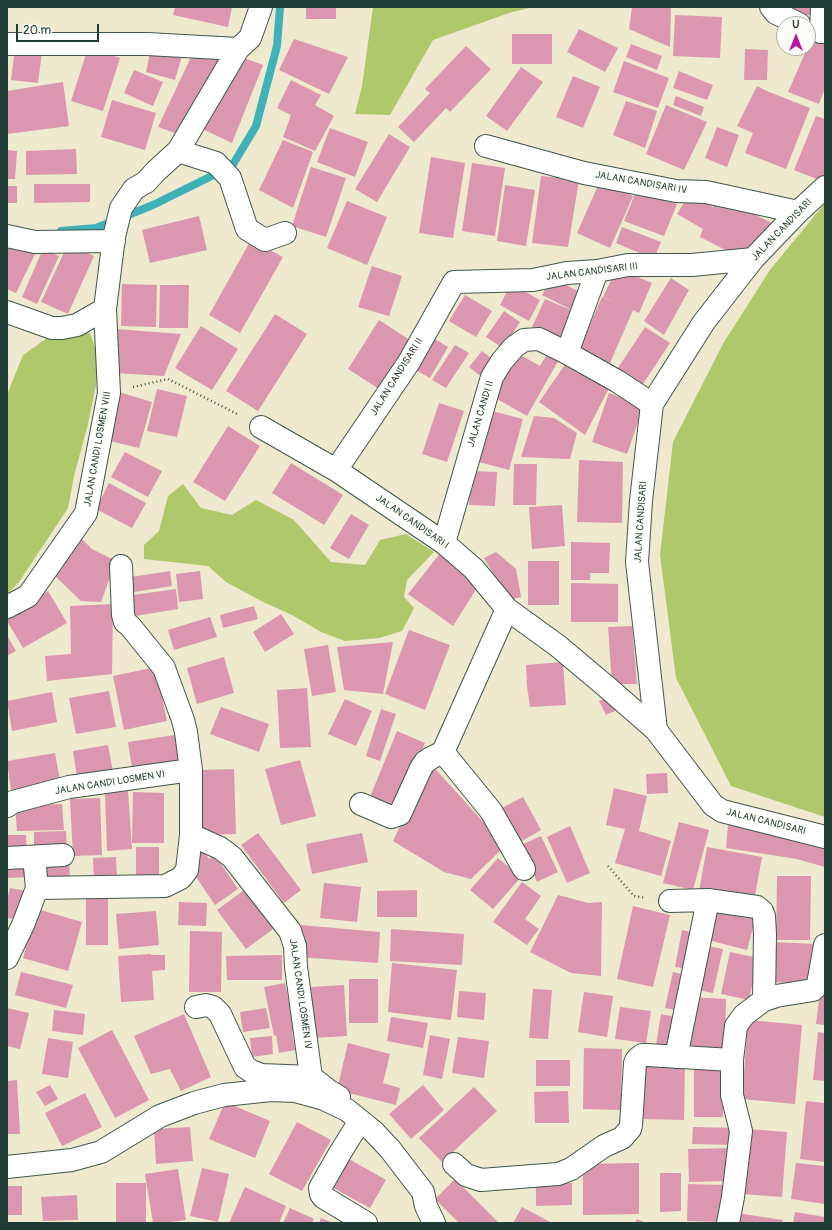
<!DOCTYPE html>
<html>
<head>
<meta charset="utf-8">
<style>
  body { margin:0 }
  #map { position:relative; width:832px; height:1230px; overflow:hidden; background:#eee9cf; font-family:Pangolin,sans-serif }
  canvas { display:block }
  .frame { position:absolute; inset:0; border:8px solid #1f3d34; pointer-events:none }
  .north { position:absolute; left:776px; top:16px; width:40px; height:40px; box-sizing:border-box; background:#fdfcf7; border:1px solid #a4b0a9; border-radius:50%; rotate:0deg; font-size:11px; font-weight:700; line-height:16px; text-align:center; color:#1f3d34 }
  .north::after { content:''; display:block; margin:auto; width:14px; height:18px; background:#b5179e; clip-path:polygon(50% 0,100% 100%,50% 72%,0 100%) }
  .scale { position:absolute; left:16px; top:24px; width:83px; height:18px; box-sizing:border-box; border:2px solid #1f3d34; border-top:0; padding-left:5px; font-size:12px; line-height:14px; white-space:nowrap; color:#1f3d34; -webkit-text-stroke:3px #fdfcf7; paint-order:stroke }
</style>
</head>
<body>
<div id="map">
<canvas width="832" height="1230"></canvas>
<div class="frame"></div>
<div class="north">U</div>
<div class="scale">20 m</div>
</div>
<script>
const context = document.querySelector('canvas').getContext('2d');
context.lineJoin = 'round';
function paint(path, color) {
  context.fillStyle = color;
  context.fill(path, 'evenodd');
}
function poly(rows) {
  const path = new Path2D();
  for (const r of rows) {
    path.moveTo(r[0], r[1]);
    for (let i = 2; i < r.length; i += 2) path.lineTo(r[i], r[i + 1]);
  }
  return path;
}
function trace(path, color, width, dash) {
  context.strokeStyle = color;
  context.lineWidth = width;
  context.lineCap = dash ? 'butt' : 'round';
  context.setLineDash(dash || []);
  context.stroke(path);
}
function label(font, color, halo, rows, align = 'center') {
  context.font = font + ' Pangolin,sans-serif';
  context.lineWidth = 3;
  context.setLineDash([]);
  context.textBaseline = 'middle';
  context.strokeStyle = halo;
  context.fillStyle = color;
  for (const [text, x, y, turn = 0] of rows) {
    context.save();
    context.translate(x, y);
    context.rotate((+turn || 0) * Math.PI / 180);
    context.textAlign = isNaN(turn) ? turn : align;
    if (halo) context.strokeText(text, 0, 0);
    context.fillText(text, 0, 0);
    context.restore();
  }
}
paint(poly([
  [373,7,534,7,512,12,433,40,390,115,355,114,362,86],
  [825,203,825,817,731,786,676,678,660,555,673,442,724,342,770,270],
  [90,333,98,356,97,380,88,424,74,476,68,508,19,582,7,594,7,395,23,355,53,334],
  [183,484,201,508,232,515,256,500,294,520,331,562,365,565,380,540,406,534,434,552,407,580,404,597,414,608,402,631,379,638,345,641,321,632,292,615,261,601,226,582,208,566,144,559,144,545,159,531,168,496]
]), '#b0c76c');
trace(poly([
  [61,231,96,228,153,205,232,166,256,126,277,46,280,7]
]), '#40b1b7', 8);
paint(poly([
  [175,7,232,7,228,27,173,15],
  [306,7,336,7,336,19,306,19],
  [632,7,671,7,670,47,629,29],
  [786,7,819,7,819,15,786,15],
  [675,15,722,17,720,58,673,56],
  [579,29,618,48,605,72,567,52],
  [512,34,552,34,552,64,512,64],
  [812,37,825,42,825,88,819,104,788,92],
  [294,39,348,57,329,94,279,70],
  [631,44,662,56,657,70,626,57],
  [466,46,491,69,450,112,446,108,414,142,398,127,430,93,425,89],
  [15,48,42,52,38,83,11,80],
  [88,48,120,58,103,111,71,101],
  [151,48,183,52,175,80,146,72],
  [745,49,768,50,767,80,744,80],
  [192,55,225,58,183,136,158,127],
  [236,55,263,65,232,143,198,127],
  [624,61,669,78,658,108,613,92],
  [521,67,543,82,507,131,486,116],
  [134,70,163,82,153,106,124,93],
  [679,71,713,85,707,100,673,88],
  [573,76,600,87,583,128,556,117],
  [291,80,321,95,315,105,334,116,315,151,283,137,291,115,277,108],
  [63,82,69,126,7,134,7,91],
  [757,86,769,92,810,108,786,169,745,153,753,133,737,126],
  [676,96,704,107,701,116,673,105],
  [112,100,156,113,145,150,101,137],
  [626,101,657,111,645,148,613,135],
  [666,105,707,122,684,170,646,154],
  [816,116,825,119,824,182,794,170],
  [717,127,739,135,727,167,705,158],
  [330,128,368,142,355,177,317,162],
  [389,134,410,147,377,202,355,189],
  [283,140,313,152,293,208,259,190],
  [76,149,77,174,26,175,26,151],
  [7,150,17,151,15,179,7,179],
  [431,157,465,163,453,238,419,233],
  [472,163,505,168,495,236,462,231],
  [311,167,346,178,326,237,292,226],
  [541,176,579,180,568,247,532,243],
  [600,181,633,196,610,248,577,233],
  [34,184,90,184,90,202,34,203],
  [505,185,535,190,526,246,497,241],
  [7,186,17,186,17,203,7,203],
  [637,189,677,204,664,236,624,221],
  [690,193,713,207,718,196,774,224,745,260,700,237,703,229,677,214],
  [347,201,387,217,367,265,327,248],
  [199,216,207,250,150,263,142,230],
  [622,227,661,242,654,259,616,243],
  [7,238,36,252,16,293,7,289],
  [251,240,283,257,240,333,209,315],
  [68,244,94,256,68,314,41,302],
  [43,249,59,256,37,304,22,297],
  [372,266,402,276,389,316,358,307],
  [617,268,652,283,639,313,633,310,607,370,576,356,602,297,616,303,603,297],
  [552,278,586,295,564,342,532,327,545,299,576,312,542,295],
  [671,278,689,290,664,335,644,321],
  [122,284,157,285,156,327,121,326],
  [511,284,540,300,529,321,500,305],
  [160,285,189,285,188,328,159,328],
  [465,295,492,311,476,337,449,321],
  [504,311,520,322,503,348,486,337],
  [275,314,307,334,258,411,226,391],
  [379,320,413,342,382,391,348,369],
  [201,326,238,349,212,390,175,368],
  [645,327,670,343,639,390,614,374],
  [116,329,181,334,164,376,115,373],
  [428,335,448,347,430,378,410,367],
  [455,345,469,353,446,388,432,380],
  [482,351,495,361,482,377,469,367],
  [549,351,561,356,527,416,492,396,517,353,540,366],
  [569,359,611,384,585,435,539,402],
  [157,389,187,396,177,437,147,431],
  [119,392,152,402,139,448,106,440],
  [609,393,644,405,627,454,592,442],
  [439,403,464,411,447,462,422,454],
  [492,411,523,419,509,470,479,462],
  [534,416,554,418,577,433,570,459,521,457],
  [228,426,260,446,225,501,193,482],
  [125,452,162,471,148,497,111,477],
  [579,460,623,462,622,523,577,522],
  [291,463,343,495,324,525,272,493],
  [514,464,537,464,536,505,513,505],
  [471,471,497,472,495,506,469,505],
  [109,483,146,503,132,528,96,509],
  [562,505,565,546,532,549,529,507],
  [351,514,369,525,349,559,330,548],
  [77,534,92,549,116,561,101,602,81,601,51,572],
  [571,542,610,543,609,573,590,573,590,580,571,580],
  [441,552,480,583,453,626,408,594],
  [496,552,516,569,521,597,509,600,484,558],
  [528,561,559,561,559,605,528,605],
  [170,571,172,586,134,592,131,577],
  [200,571,203,599,179,602,176,574],
  [571,583,618,584,618,622,571,622],
  [176,589,178,609,129,617,126,596],
  [48,591,67,623,23,648,7,621,7,615],
  [113,604,112,674,47,681,45,656,71,654,70,606],
  [254,606,258,619,223,628,220,615],
  [281,614,294,634,265,652,253,632],
  [210,617,217,637,174,650,168,630],
  [632,626,637,684,612,684,608,627],
  [409,630,450,645,425,710,385,694],
  [7,635,16,651,7,656],
  [393,642,383,694,344,690,337,647],
  [328,645,336,692,312,696,304,649],
  [224,657,234,693,197,704,187,668],
  [563,662,566,705,530,707,527,686,526,665],
  [156,667,167,721,124,730,113,676],
  [307,688,311,747,280,748,277,690],
  [109,691,116,727,76,734,69,698],
  [52,692,57,722,12,731,7,701],
  [610,696,617,710,606,715,599,701],
  [345,699,372,711,356,746,328,734],
  [221,707,269,724,259,752,210,734],
  [381,709,396,714,380,761,366,756],
  [397,731,425,743,398,808,370,797],
  [182,734,186,761,132,769,128,742],
  [108,745,113,772,77,777,73,751],
  [55,753,60,781,11,790,7,761],
  [300,760,316,816,281,825,265,769],
  [430,763,505,846,471,879,444,872,393,841],
  [234,769,236,834,201,835,199,770],
  [667,773,668,793,647,794,646,774],
  [614,788,647,796,639,831,671,841,661,876,615,863,625,829,606,825],
  [128,791,132,849,107,851,105,792],
  [133,792,164,793,164,843,132,843],
  [523,797,541,830,515,845,496,811],
  [100,798,102,855,73,856,70,799],
  [62,804,64,830,17,831,15,806],
  [679,822,709,830,693,890,663,883],
  [728,825,767,828,825,842,825,867,797,859,726,848],
  [570,826,590,873,567,883,547,837],
  [66,831,67,853,34,854,34,832],
  [258,833,301,890,284,903,241,845],
  [362,833,368,862,312,874,306,844],
  [8,835,26,835,27,854,8,855],
  [541,836,558,872,537,882,521,845],
  [136,847,159,847,159,877,136,877],
  [707,847,762,857,754,901,699,891],
  [203,851,209,859,215,855,238,889,215,905,192,871,190,860],
  [69,857,70,881,40,884,37,859],
  [116,857,117,881,94,882,93,858],
  [498,858,521,877,493,909,470,890],
  [31,861,32,877,8,878,7,862],
  [777,876,811,876,810,940,776,940],
  [522,882,541,896,525,919,539,929,527,945,493,922],
  [324,883,361,887,357,922,320,918],
  [251,885,280,924,246,949,217,910],
  [10,888,32,892,20,920,7,918,7,900],
  [417,890,417,917,377,917,377,891],
  [558,895,588,903,602,902,601,976,571,973,530,952],
  [86,897,108,897,108,945,86,945],
  [179,902,207,903,206,926,178,925],
  [718,904,757,913,747,950,708,940],
  [633,906,670,915,653,987,617,979],
  [37,909,82,922,68,971,23,958],
  [156,911,159,945,119,949,116,914],
  [301,925,380,932,378,963,299,957],
  [391,929,464,934,462,965,390,961],
  [682,930,695,933,688,969,675,967],
  [190,931,222,932,221,992,189,992],
  [774,942,815,944,813,984,773,982],
  [702,945,723,949,713,993,693,989],
  [730,952,758,958,749,1000,721,994],
  [151,954,151,955,165,955,165,970,152,971,154,1000,121,1002,118,956],
  [282,955,282,980,227,980,226,956],
  [392,963,457,970,451,1020,388,1012],
  [823,968,825,969,825,1025,816,1024],
  [21,972,73,985,66,1008,15,995],
  [673,972,690,976,682,1011,665,1008],
  [349,979,378,979,378,1023,349,1023],
  [285,983,295,1031,292,1032,295,1050,279,1053,276,1035,274,1036,264,987],
  [344,985,347,1036,314,1038,311,987],
  [533,989,552,990,548,1039,529,1038],
  [459,991,486,993,484,1020,457,1017],
  [584,992,613,996,607,1037,578,1032],
  [690,997,726,999,725,1054,688,1053],
  [620,1007,651,1011,646,1043,615,1039],
  [7,1008,29,1013,20,1049,7,1046],
  [266,1008,270,1028,243,1032,240,1012],
  [54,1010,85,1014,83,1035,52,1031],
  [184,1014,211,1077,181,1091,170,1069,151,1074,134,1036],
  [661,1014,680,1018,674,1048,656,1045],
  [391,1017,428,1023,423,1048,387,1041],
  [748,1020,802,1025,795,1104,742,1099],
  [112,1030,149,1100,115,1118,78,1048],
  [818,1032,825,1033,825,1081,813,1080],
  [430,1035,450,1039,442,1079,423,1075],
  [272,1036,273,1054,252,1057,250,1038],
  [458,1037,489,1041,484,1078,452,1073],
  [48,1038,73,1042,68,1078,42,1074],
  [348,1043,390,1054,383,1083,400,1088,396,1105,337,1090],
  [584,1048,622,1049,621,1110,583,1109],
  [536,1060,570,1060,570,1086,536,1086],
  [641,1060,685,1061,684,1120,640,1119],
  [694,1065,723,1065,723,1117,694,1117],
  [17,1080,20,1134,7,1134,7,1081],
  [50,1085,58,1099,45,1106,36,1092],
  [423,1085,444,1110,411,1139,389,1114],
  [474,1087,497,1111,442,1162,419,1138],
  [568,1091,569,1123,535,1123,534,1092],
  [85,1093,102,1127,62,1146,45,1113],
  [806,1101,825,1103,825,1162,800,1159],
  [225,1102,270,1121,255,1158,209,1139],
  [297,1122,331,1140,302,1191,269,1174],
  [190,1127,193,1161,156,1164,154,1129],
  [693,1127,737,1128,736,1145,692,1144],
  [747,1129,787,1132,782,1197,742,1194],
  [732,1148,732,1181,689,1182,688,1149],
  [342,1155,386,1180,370,1208,326,1184],
  [639,1163,639,1214,583,1215,583,1164],
  [796,1163,825,1166,825,1204,791,1199],
  [202,1168,229,1174,218,1222,190,1216],
  [178,1169,186,1220,163,1223,153,1223,145,1174],
  [660,1173,681,1173,681,1211,660,1212],
  [455,1179,499,1223,459,1223,435,1199],
  [116,1183,146,1183,146,1223,116,1223],
  [536,1183,572,1183,572,1205,536,1206],
  [688,1184,725,1185,724,1222,687,1221],
  [7,1186,22,1186,22,1215,7,1215],
  [245,1187,286,1206,279,1223,229,1223],
  [77,1195,78,1220,43,1221,41,1197],
  [522,1207,552,1223,513,1223],
  [290,1208,314,1219,312,1223,283,1223],
  [795,1212,825,1217,825,1223,793,1223],
  [736,1213,783,1220,782,1223,735,1223],
  [321,1218,333,1223,319,1223],
  [637,1219,646,1223,635,1223]
]), '#db97af');
const street = poly([
  [771,7,776,13,799,24],
  [822,7,821,32,825,32],
  [7,44,147,44,238,49],
  [486,146,584,173,676,191,706,192,798,212],
  [178,151,216,163,230,178,247,229,265,240,285,233],
  [825,187,798,212,753,259,704,322,652,404,641,501,637,562,656,730,713,805,722,811,825,837],
  [7,236,35,242,114,241],
  [7,312,52,328,62,328,77,325,105,309],
  [567,353,597,271],
  [261,427,336,470,444,543,474,569,507,609,558,646,608,688,656,730],
  [336,470,409,362,454,282,533,280,567,273,597,271,628,265,692,265,753,259],
  [444,543,492,377,502,361,514,347,524,340,539,339,567,353,617,381,652,404],
  [7,607,28,596,86,513,109,393,105,309,114,237,121,208,134,189,146,182,156,171,178,151,238,49,250,38,261,7],
  [507,609,443,752,491,811,524,869],
  [361,804,391,817,400,814,421,768,425,762,431,758,443,752],
  [7,806,13,802,69,787,191,770],
  [191,835,220,848,232,857,290,931,295,946,296,967,311,1077],
  [7,858,63,855],
  [37,888,165,886,181,878,187,870,191,835,191,770,186,732,183,720,164,668,130,626,125,622,123,615,121,566],
  [670,901,708,900,757,907,762,911,764,916,765,934,764,1000,744,1015,736,1026,732,1060,732,1095,741,1131,733,1197,728,1223],
  [7,958,23,925,37,888,34,857],
  [764,1000,776,996,813,990,816,987,818,984,825,945],
  [196,1007,206,1005,213,1007,220,1014,245,1067,251,1071,261,1075,311,1077,329,1091,339,1097],
  [676,1057,708,900],
  [360,1121,340,1153,320,1188,321,1194,323,1197,366,1223],
  [454,1164,466,1175,481,1180,558,1174,571,1169,604,1146,622,1138,630,1129,631,1125,635,1063,637,1059,642,1055,647,1055,732,1060],
  [7,1167,72,1160,101,1152,160,1116,194,1103,224,1095,271,1090,295,1091,324,1099,347,1110,373,1131,390,1149,423,1192,426,1206,434,1223]
]);
trace(street, '#3e574b', 24);
trace(poly([
  [133,387,168,379,239,415],
  [608,866,634,896,646,898]
]), '#3e574b', 2.5, [1, 3]);
trace(street, '#fff', 22);
label('10px', '#1f3d34', '#fdfcf7', [
  ["JALAN CANDISARI IV",641,183,10],
  ["JALAN CANDISARI",782,230,-46],
  ["JALAN CANDISARI III",592,272,-7],
  ["JALAN CANDISARI II",397,377,-58],
  ["JALAN CANDI II",481,414,-73],
  ["JALAN CANDI LOSMEN VIII",98,449,-80],
  ["JALAN CANDISARI I",412,522,35],
  ["JALAN CANDISARI",641,522,-86],
  ["JALAN CANDI LOSMEN VI",110,783,-9],
  ["JALAN CANDISARI",766,822,14],
  ["JALAN CANDI LOSMEN IV",300,994,82]
]);
</script>
</body>
</html>
